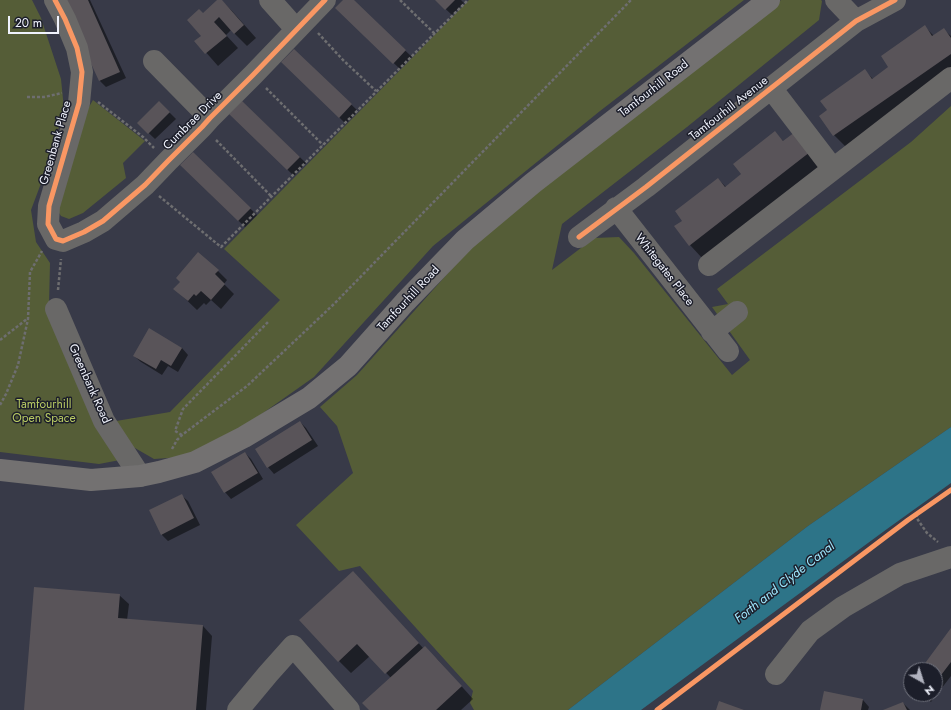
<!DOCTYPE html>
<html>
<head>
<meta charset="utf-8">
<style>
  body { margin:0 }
  #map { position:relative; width:951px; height:710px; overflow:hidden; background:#383a48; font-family:Jost,sans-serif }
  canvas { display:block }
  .north { position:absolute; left:903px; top:662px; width:40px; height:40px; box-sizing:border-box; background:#1c1e2a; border:1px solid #71737e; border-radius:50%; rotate:141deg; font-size:11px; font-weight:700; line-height:16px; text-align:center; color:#f0f3fd }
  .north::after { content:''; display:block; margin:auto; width:14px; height:18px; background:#b0b2be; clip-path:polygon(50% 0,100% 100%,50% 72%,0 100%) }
  .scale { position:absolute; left:8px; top:16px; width:51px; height:18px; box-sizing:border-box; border:2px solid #f0f3fd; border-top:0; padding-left:5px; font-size:12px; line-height:14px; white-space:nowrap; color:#f0f3fd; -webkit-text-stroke:3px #1c1e2a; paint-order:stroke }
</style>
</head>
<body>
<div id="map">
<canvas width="951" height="710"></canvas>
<div class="north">N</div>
<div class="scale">20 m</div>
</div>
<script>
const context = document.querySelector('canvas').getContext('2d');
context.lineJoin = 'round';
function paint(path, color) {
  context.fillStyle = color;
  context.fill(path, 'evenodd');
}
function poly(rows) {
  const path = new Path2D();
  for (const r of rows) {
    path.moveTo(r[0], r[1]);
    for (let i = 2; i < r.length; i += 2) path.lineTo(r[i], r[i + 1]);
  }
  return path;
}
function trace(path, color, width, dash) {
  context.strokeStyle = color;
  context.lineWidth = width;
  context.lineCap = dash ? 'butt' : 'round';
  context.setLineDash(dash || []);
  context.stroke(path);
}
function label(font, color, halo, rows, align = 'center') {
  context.font = font + ' Jost,sans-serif';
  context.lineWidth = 3;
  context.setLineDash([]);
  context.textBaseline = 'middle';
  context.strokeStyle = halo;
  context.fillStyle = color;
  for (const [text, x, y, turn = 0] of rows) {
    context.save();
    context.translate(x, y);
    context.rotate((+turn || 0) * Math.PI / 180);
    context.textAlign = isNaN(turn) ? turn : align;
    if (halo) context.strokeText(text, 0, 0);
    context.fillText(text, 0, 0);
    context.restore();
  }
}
paint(poly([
  [0,0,32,0,41,18,61,79,64,109,49,162,31,210,36,242,50,263,49,306,120,460,99,464,0,452],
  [469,0,744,0,600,111,433,246,314,377,229,437,182,457,154,459,128,444,110,422,170,412,280,300,224,249],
  [781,0,821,0,822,1,819,20,687,127,562,224,552,270,594,238,619,237,634,253,732,375,750,360,712,307,728,304,717,289,911,142,951,106,951,427,808,526,568,710,474,710,470,703,473,691,360,566,339,571,296,525,353,473,337,426,320,407,357,375,474,244,605,136],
  [93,100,145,141,123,163,126,178,83,213,69,219,61,216,56,208,78,126]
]), '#555d37');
paint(poly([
  [951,427,951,483,887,529,641,710,568,710,808,526]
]), '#2d7488');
paint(poly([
  [63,0,90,0,126,78,106,87,100,81],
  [219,0,221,0,232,11,256,38,247,46,231,30,226,35,238,48,218,66,196,41,202,36,203,14],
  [344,0,352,0,412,57,400,69,336,8],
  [436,0,461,0,464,3,452,15],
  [925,27,934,36,944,30,951,36,951,74,846,147,834,135,828,110,865,71,873,79,890,67],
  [294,50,358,111,346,124,283,62],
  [159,102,176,119,155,139,138,123],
  [242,102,306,163,294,176,231,114],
  [775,132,784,142,794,134,821,165,702,258,690,245,676,227,683,221,718,179,726,187,742,174],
  [193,153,257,215,245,227,181,165],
  [218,271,227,280,224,284,234,294,221,309,211,300,206,305,204,303,197,310,175,289,181,282],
  [182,348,188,355,178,372,168,366,162,375,141,362,134,356],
  [300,422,306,428,318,446,274,474,268,467],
  [245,453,251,459,263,479,231,499,225,492],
  [181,495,188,501,200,525,168,541,162,535,150,511],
  [365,585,423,648,437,659,473,699,461,710,371,710,391,678,370,656,351,673,339,661],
  [119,595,129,604,127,620,203,626,212,636,206,710,24,710],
  [951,630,951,676,931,702,921,694,935,694,935,670,921,670],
  [825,693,863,700,869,707,868,710,821,710],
  [903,703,910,710,885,710]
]), '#0007');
paint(poly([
  [62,0,88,0,120,72,99,81],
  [217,0,222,0,244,25,234,34,219,17,214,22,227,36,205,54,194,41,201,36,187,20,199,9,203,13],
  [343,0,354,0,406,50,393,64,335,8],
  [435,0,455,0,445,10],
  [925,25,932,36,944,28,951,38,951,54,833,136,819,116,827,110,820,101,865,69,872,79,888,67,881,56],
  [294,49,352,104,339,118,281,62],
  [159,101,170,112,148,134,137,123],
  [242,101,300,157,287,170,229,114],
  [775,131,783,141,795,132,810,152,689,246,674,226,682,221,675,211,718,178,725,187,741,174,733,164],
  [193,152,251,208,238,221,180,165],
  [198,252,219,270,215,274,225,284,211,300,201,291,196,296,194,294,188,301,173,289,180,282,176,278],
  [149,328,182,348,171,366,161,360,156,369,133,356],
  [300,421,312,440,267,468,255,449],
  [245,452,258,473,224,493,211,472],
  [182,494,194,518,161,535,149,510],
  [353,571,419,643,385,674,357,644,338,662,299,620],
  [34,587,120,594,118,618,203,625,196,710,24,710],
  [951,628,951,662,935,683,935,670,920,670],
  [425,646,462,686,436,710,369,710,362,703],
  [824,691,863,699,861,710,820,710],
  [719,701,744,710,716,710],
  [903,702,907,710,883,710]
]), '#595459');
trace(poly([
  [400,0,435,34],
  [318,33,343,60,376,91],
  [266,88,323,145],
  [27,97,44,97,62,93],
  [98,102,143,137,154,148],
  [216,140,271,196],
  [159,196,221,247,468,0],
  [58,290,61,259],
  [0,340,27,319],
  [0,405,6,394,18,365,28,319,30,272,42,251],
  [182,435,175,431,183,409,269,321],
  [172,449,177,440,182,435,247,386,334,304,631,0],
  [916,514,918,520,927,533,938,542]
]), '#6e6e70', 2.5, [3, 2]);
trace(poly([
  [55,0,65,19,77,48,82,72,79,103,49,206,48,224,56,239,63,241,84,232,103,221,145,185,168,161,202,127,210,118,253,75,325,0],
  [270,0,296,29],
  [836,0,856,21],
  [154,61,210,118],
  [771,88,833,169],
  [616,208,728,351],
  [579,237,646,187,856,21,895,0],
  [709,265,951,78],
  [56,309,104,421,140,476],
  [712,332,737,312],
  [776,674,810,631,843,607,900,574,951,557],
  [238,710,268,674,293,646,349,710]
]), '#696867', 22);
trace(poly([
  [0,470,91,480,140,476,159,472,195,462,244,437,309,398,348,366,405,302,465,240,533,183,769,0]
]), '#737171', 22);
trace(poly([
  [55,0,65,19,77,48,82,72,79,103,49,206,48,224,56,239,63,241,84,232,103,221,145,185,168,161,202,127,210,118,253,75,325,0],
  [579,237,646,187,856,21,895,0],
  [657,710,908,520,951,490]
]), '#f99763', 5);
label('12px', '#f0f3fd', '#1c1e2a', [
  ["Tamfourhill Road",654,89,-38],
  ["Tamfourhill Avenue",729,109,-38],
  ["Cumbrae Drive",193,121,-45],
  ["Greenbank Place",56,143,-74],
  ["Whitegates Place",664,270,52],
  ["Tamfourhill Road",409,299,-47],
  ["Greenbank Road",89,384,66]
]);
label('12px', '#b8ca63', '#1c1e2a', [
  ["Tamfourhill",44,405],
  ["Open Space",44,419]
]);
label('italic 13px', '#9ee7fd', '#1c1e2a', [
  ["Forth and Clyde Canal",785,583,-38]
]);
</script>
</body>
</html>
